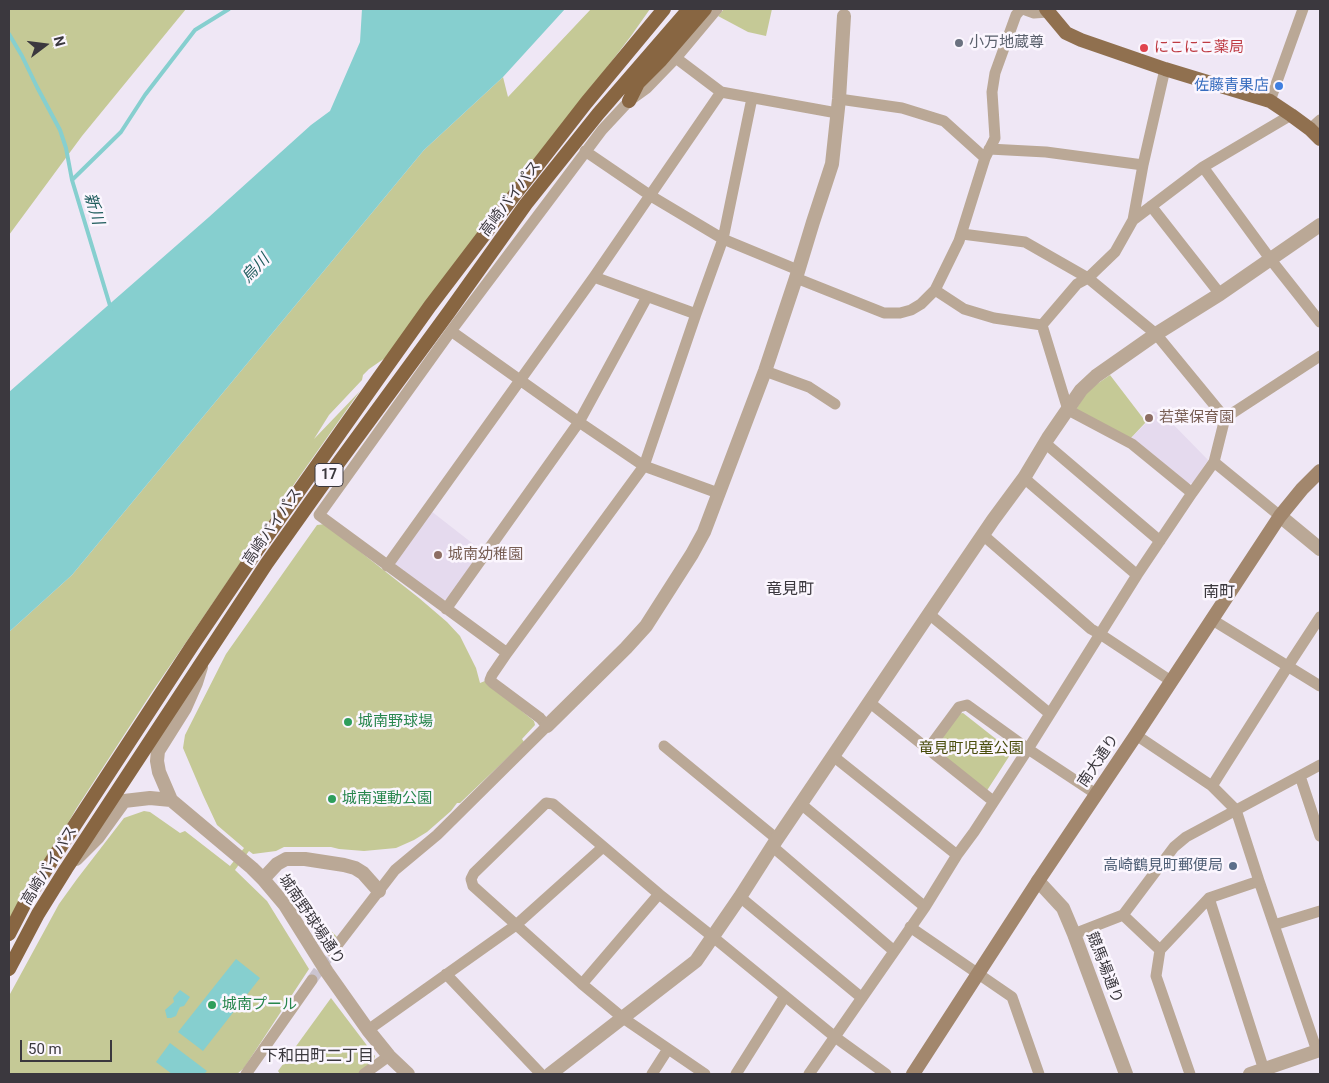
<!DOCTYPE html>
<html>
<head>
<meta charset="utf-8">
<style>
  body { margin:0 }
  #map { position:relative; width:1329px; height:1083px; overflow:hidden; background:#efe7f5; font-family:Roboto,sans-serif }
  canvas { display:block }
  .frame { position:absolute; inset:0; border:10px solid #3b383e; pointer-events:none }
  .north { position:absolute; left:20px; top:20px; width:50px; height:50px; -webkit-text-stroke:4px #fbf6fe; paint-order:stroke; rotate:75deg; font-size:14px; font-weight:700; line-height:20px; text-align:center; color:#3b383e }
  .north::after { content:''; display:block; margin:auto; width:18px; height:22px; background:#3b383e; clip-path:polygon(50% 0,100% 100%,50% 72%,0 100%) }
  .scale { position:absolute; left:20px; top:1040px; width:92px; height:22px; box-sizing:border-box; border:2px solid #3b383e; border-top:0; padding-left:6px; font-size:15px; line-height:18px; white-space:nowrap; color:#3b383e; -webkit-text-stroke:4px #fbf6fe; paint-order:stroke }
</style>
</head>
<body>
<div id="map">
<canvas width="1329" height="1083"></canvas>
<div class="frame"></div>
<div class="north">N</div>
<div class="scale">50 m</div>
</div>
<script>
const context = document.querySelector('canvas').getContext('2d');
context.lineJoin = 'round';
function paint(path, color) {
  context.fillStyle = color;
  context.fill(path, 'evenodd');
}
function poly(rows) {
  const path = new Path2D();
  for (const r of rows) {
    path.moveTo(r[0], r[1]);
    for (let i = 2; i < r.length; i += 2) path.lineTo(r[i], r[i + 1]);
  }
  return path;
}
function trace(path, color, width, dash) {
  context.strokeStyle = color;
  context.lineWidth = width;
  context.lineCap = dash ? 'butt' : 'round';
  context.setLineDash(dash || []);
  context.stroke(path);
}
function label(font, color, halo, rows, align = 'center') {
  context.font = font + ' Roboto,"Noto Sans JP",sans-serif';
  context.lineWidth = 5;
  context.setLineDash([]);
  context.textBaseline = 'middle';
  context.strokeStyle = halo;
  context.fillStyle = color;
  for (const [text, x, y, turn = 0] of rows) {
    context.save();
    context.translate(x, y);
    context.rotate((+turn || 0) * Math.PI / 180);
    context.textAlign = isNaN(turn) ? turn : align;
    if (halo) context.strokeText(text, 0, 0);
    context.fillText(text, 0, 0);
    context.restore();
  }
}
paint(poly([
  [1153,411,1165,416,1208,460,1193,483,1187,484,1129,440,1146,423,1143,419],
  [431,511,481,550,448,599,440,601,396,566,395,560]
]), '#e5daee');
paint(poly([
  [9,9,186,9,82,136,9,235],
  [591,9,650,9,631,36,385,358,369,369,363,375,362,380,329,415,314,439,360,391,297,480,152,692,76,809,9,926,9,632,72,575,424,150,503,77,508,97],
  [724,9,772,9,766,36,748,32,718,16],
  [1110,375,1146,422,1129,440,1075,411,1085,395,1094,386],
  [325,524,419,598,447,622,460,636,476,668,480,683,485,681,534,721,535,725,522,739,524,742,460,803,457,803,451,811,427,832,414,840,396,848,364,851,339,849,331,847,284,847,276,851,253,854,249,851,235,870,267,901,309,969,244,1068,237,1074,9,1074,9,998,10,994,59,904,77,879,124,818,144,811,150,812,180,833,185,831,230,866,244,848,217,825,203,795,183,748,185,735,226,654,317,525],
  [963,713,1010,750,1010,755,986,792,933,749,957,714],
  [283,880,337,937,326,948,284,885],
  [331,998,375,1056,373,1063,358,1074,280,1074,278,1071]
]), '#c5c996');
paint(poly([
  [362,9,565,9,503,77,424,150,72,575,9,632,9,392,209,217,311,125,330,111,360,42],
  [236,959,260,978,203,1051,178,1032],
  [180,990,190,997,184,1006,180,1007,178,1011,176,1016,171,1018,167,1018,165,1010,174,1002,173,998],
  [170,1043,207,1071,204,1074,172,1074,156,1062]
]), '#86cfcf');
trace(poly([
  [9,34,22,56,37,87,60,130,66,148,72,180,111,309],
  [72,180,121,132,145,95,195,30,229,9]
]), '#86cfcf', 4);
trace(poly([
  [312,980,332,952]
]), '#cbc4d0', 11, [11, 5.5]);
trace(poly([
  [1023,9,1034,13,1048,12],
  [676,58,721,92,837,113],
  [839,99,902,108,944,121,985,158],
  [1270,101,1303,9],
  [1310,129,1320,120],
  [989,149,1046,152,1143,165],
  [585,151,651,196,723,239,798,270],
  [1203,167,1271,260,1320,322],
  [1151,206,1220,294],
  [1133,220,1143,165,1165,69],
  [962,234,1025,242,1088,278,1156,334,1225,418],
  [594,277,696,314],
  [796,278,884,313,900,313,911,310,921,304,935,290,964,309,994,318,1042,325,1068,410,1132,444,1192,493],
  [935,290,959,241,985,158,995,138,992,92,995,73,1016,15,1021,9],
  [1042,325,1077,284,1088,278,1115,252,1133,220,1203,167,1291,115],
  [451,331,579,422,644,466,718,493],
  [765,371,809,387,835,404],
  [1045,443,1160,541],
  [1214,462,1280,516],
  [1024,478,1137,575],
  [983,535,1091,629,1100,634,1171,681],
  [387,566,594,277,721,92],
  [446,609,579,422,647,297],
  [929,614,1049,713],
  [1211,619,1320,686],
  [507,653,319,515,451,331,602,130,629,101,647,88,676,58,717,9],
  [869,702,993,801],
  [1136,735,1212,786,1236,810,1259,881,1317,1051],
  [664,746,777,839],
  [928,749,959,707,967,705,1028,749,1096,794],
  [833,756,957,855],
  [1300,776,1320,836],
  [1212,786,1288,666,1320,617],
  [801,804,925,907],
  [773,847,894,951],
  [740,897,862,998],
  [1209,898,1264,1070],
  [1123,915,1160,950],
  [1274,925,1320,911],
  [910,927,1012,997,1039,1074],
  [1074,934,1123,915,1174,847,1186,837,1320,765],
  [332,952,395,870,437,835,547,726,540,718,493,683,490,680,492,675,507,653,644,466,696,314,723,239,752,98],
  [446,974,541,1074],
  [582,984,659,894],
  [368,1030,516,925,603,847],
  [246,1074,312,980],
  [364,1074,389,1056],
  [652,1074,668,1049],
  [705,1074,623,1018,582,984,473,886,471,879,474,873,546,803,553,804,659,894,713,937,835,1037,886,1074],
  [736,1074,785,996],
  [809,1074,925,907,957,855,974,832,1028,749,1137,575,1192,493,1214,462,1225,418,1320,356],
  [1190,1074,1156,976,1160,950,1209,898,1259,881]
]), '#baa896', 11);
trace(poly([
  [1280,516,1320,549],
  [201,667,196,683,185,708,158,751,157,761,159,772,171,800,252,868,263,879,285,905,327,972,368,1030,389,1056,408,1074],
  [547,726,626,648,646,626,692,554,704,532,765,371,796,278,813,222,832,164,839,99,844,16],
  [76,859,98,837,124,801,150,798,171,800],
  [263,879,277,864,286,859,305,859,344,865,355,868,363,873,379,891],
  [1038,881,1063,908,1074,934,1126,1074],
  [550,1074,696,961,740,897,777,839,929,614,993,520,1024,478,1048,438,1081,390,1096,376,1156,334,1220,294,1320,225],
  [1250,1074,1320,1050]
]), '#baa896', 14);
trace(poly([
  [913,1074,1038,881,1136,735,1280,516,1302,489,1320,471]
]), '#a2876d', 14);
trace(poly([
  [1046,9,1066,33,1081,40,1165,69,1270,101,1291,115,1310,129,1320,139]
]), '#90704f', 14);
trace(poly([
  [629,101,638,83,661,60,705,9],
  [9,934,25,903,54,857,192,646,255,553,378,379,430,306,516,193,586,103,664,9],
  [9,969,38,914,66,869,267,563,331,473,449,312,526,204,598,114,689,9]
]), '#886642', 14);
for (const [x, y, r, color] of [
  [959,43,5,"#6b7280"],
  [1144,48,5,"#e0444e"],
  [1279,86,5,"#3f7fe0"],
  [1149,418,5,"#8d6e63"],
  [438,555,5,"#8d6e63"],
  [348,722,5,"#2e9e5b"],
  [332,799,5,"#2e9e5b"],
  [1233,866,5,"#5c6f8a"],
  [212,1005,5,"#2e9e5b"]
]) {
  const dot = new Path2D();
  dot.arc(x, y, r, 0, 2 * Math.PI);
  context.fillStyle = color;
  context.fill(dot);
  trace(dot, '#fbf6fe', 2);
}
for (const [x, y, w] of [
  [329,475,28]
]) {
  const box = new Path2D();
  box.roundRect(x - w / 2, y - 11.5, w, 23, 4);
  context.fillStyle = '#fbf6fe';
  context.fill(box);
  trace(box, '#3b383e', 1);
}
label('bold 14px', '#3b383e', null, [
  ["17",329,475]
]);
label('15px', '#5b616d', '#fbf6fe', [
  ["小万地蔵尊",969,43]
], 'left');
label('15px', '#be3a42', '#fbf6fe', [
  ["にこにこ薬局",1154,48]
], 'left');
label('15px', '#366cbe', '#fbf6fe', [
  ["佐藤青果店",1269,86]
], 'right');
label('15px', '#3b383e', '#fbf6fe', [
  ["高崎バイパス",511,199,-53],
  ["高崎バイパス",273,527,-55],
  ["南大通り",1099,761,-56],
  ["高崎バイパス",50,866,-58],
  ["城南野球場通り",311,920,56],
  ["競馬場通り",1104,968,69]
]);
label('15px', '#785e54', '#fbf6fe', [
  ["若葉保育園",1159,418],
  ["城南幼稚園",448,555]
], 'left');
label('15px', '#27864d', '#fbf6fe', [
  ["城南野球場",358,722],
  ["城南運動公園",342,799],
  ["城南プール",222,1005]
], 'left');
label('15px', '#494c0b', '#fbf6fe', [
  ["竜見町児童公園",971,749]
]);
label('15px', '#4e5e75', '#fbf6fe', [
  ["高崎鶴見町郵便局",1223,866]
], 'right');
label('italic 16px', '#205d5e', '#fbf6fe', [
  ["新川",93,209,73],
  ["烏川",256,269,-47]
]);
label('16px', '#3b383e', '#fbf6fe', [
  ["竜見町",790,590],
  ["南町",1219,593],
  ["下和田町二丁目",318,1057]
]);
</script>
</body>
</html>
